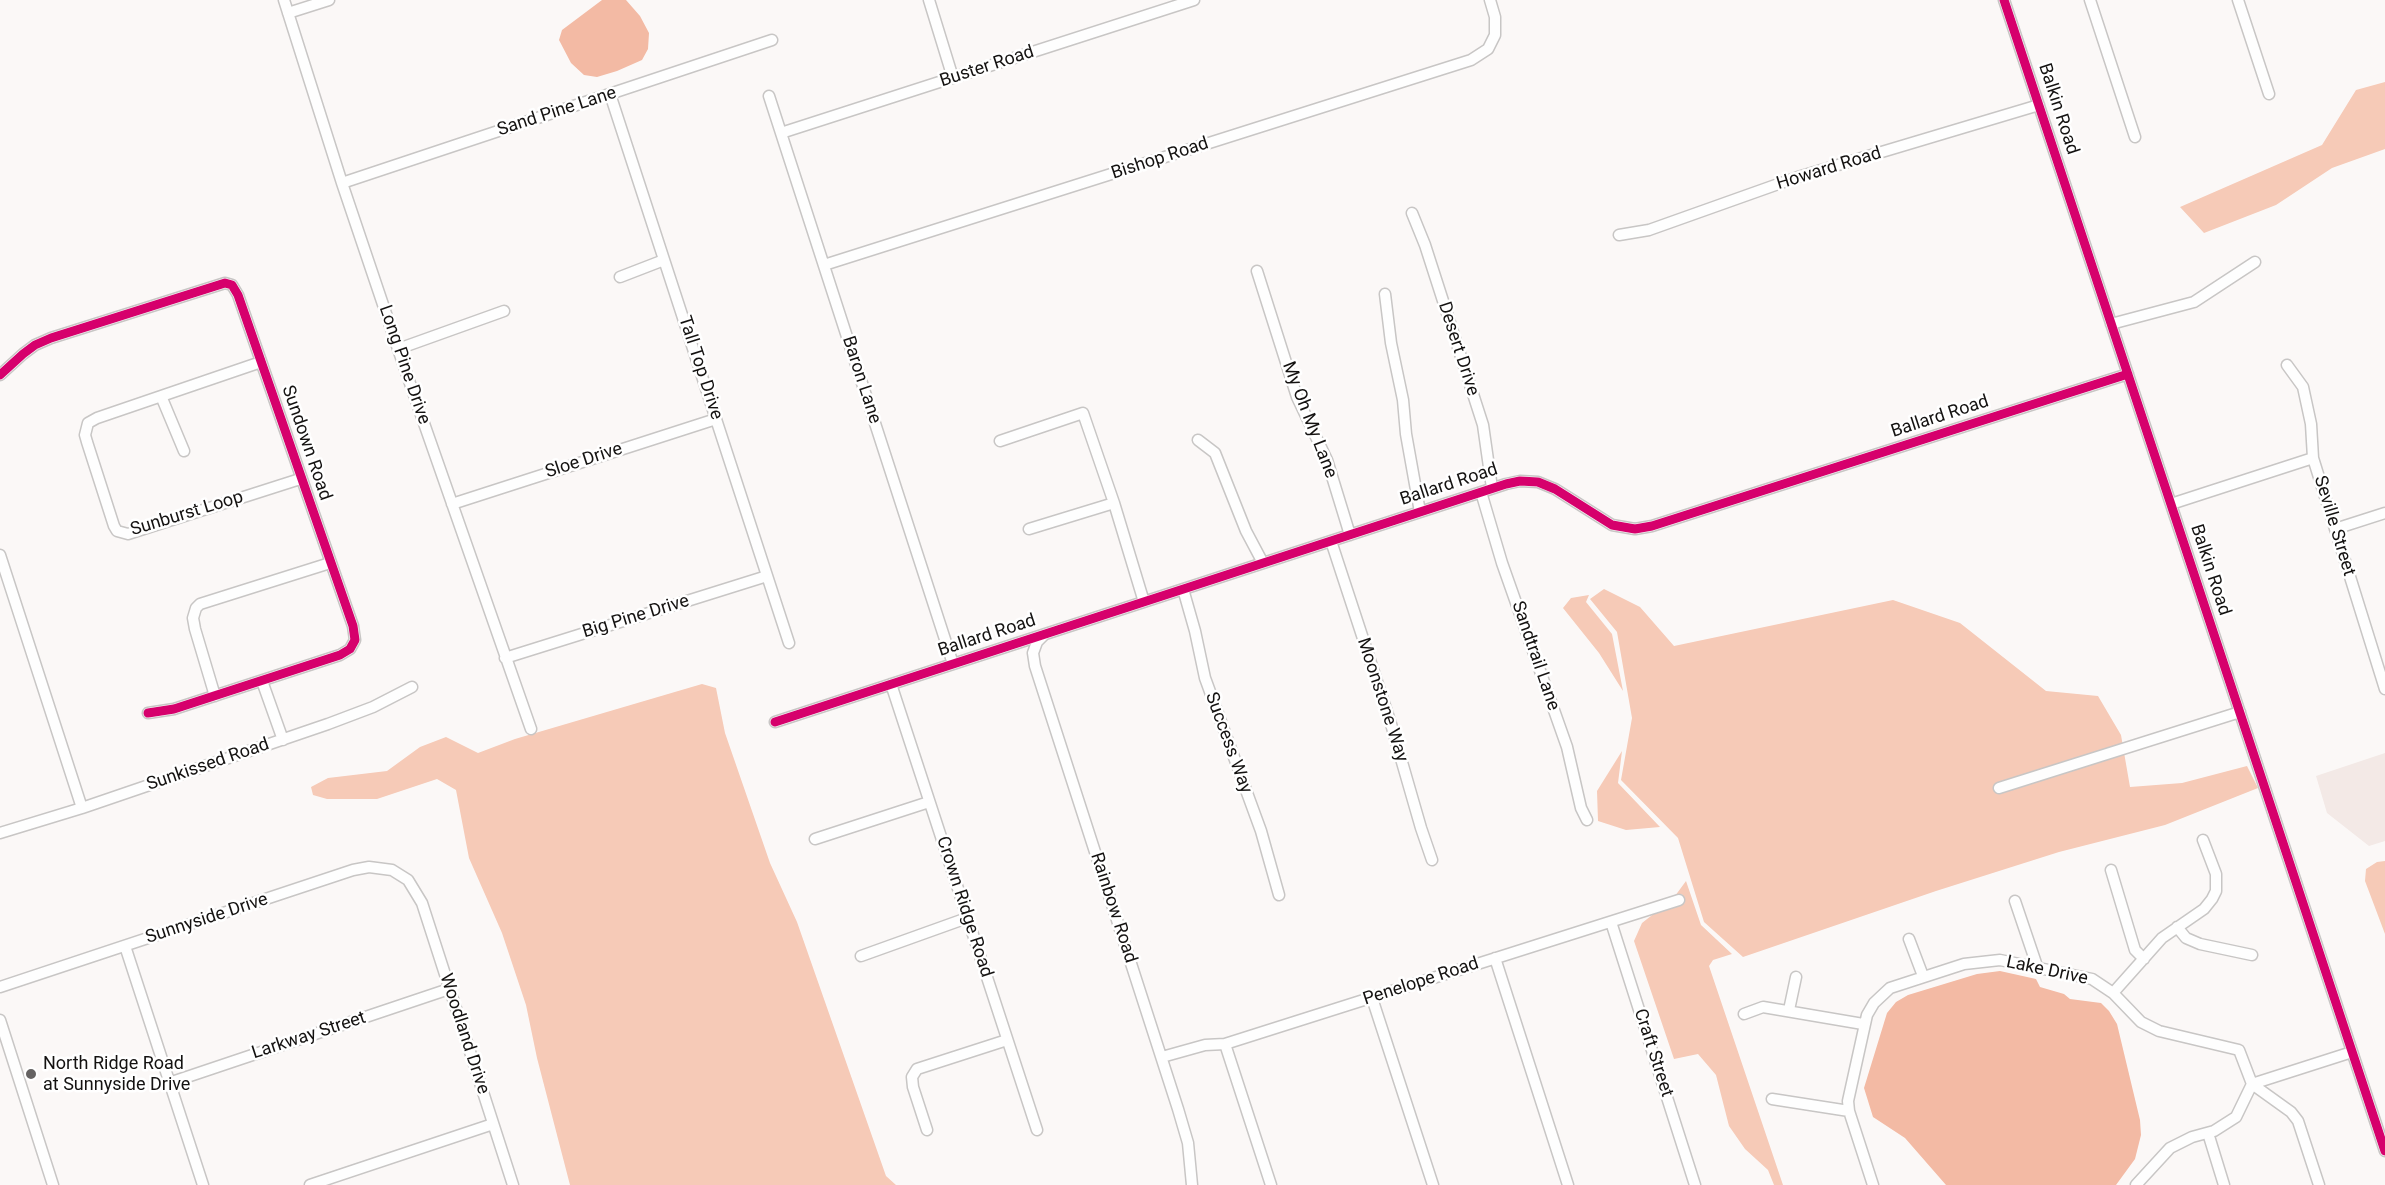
<!DOCTYPE html>
<html>
<head>
<meta charset="utf-8">
<style>
  body { margin:0 }
  canvas { display:block; background:#fbf8f7 }
</style>
</head>
<body>
<canvas width="2385" height="1185"></canvas>
<script>
const context = document.querySelector('canvas').getContext('2d');
context.lineJoin = 'round';
function paint(path, color) {
  context.fillStyle = color;
  context.fill(path, 'evenodd');
}
function poly(rows) {
  const path = new Path2D();
  for (const r of rows) {
    path.moveTo(r[0], r[1]);
    for (let i = 2; i < r.length; i += 2) path.lineTo(r[i], r[i + 1]);
  }
  return path;
}
function trace(path, color, width, dash) {
  context.strokeStyle = color;
  context.lineWidth = width;
  context.lineCap = dash ? 'butt' : 'round';
  context.setLineDash(dash || []);
  context.stroke(path);
}
function label(font, color, halo, rows, align = 'center') {
  context.font = font + ' Roboto,sans-serif';
  context.lineWidth = 5;
  context.setLineDash([]);
  context.textBaseline = 'middle';
  context.strokeStyle = halo;
  context.fillStyle = color;
  for (const [text, x, y, turn = 0] of rows) {
    context.save();
    context.translate(x, y);
    context.rotate((+turn || 0) * Math.PI / 180);
    context.textAlign = isNaN(turn) ? turn : align;
    if (halo) context.strokeText(text, 0, 0);
    context.fillText(text, 0, 0);
    context.restore();
  }
}
paint(poly([
  [2385,753,2385,841,2369,846,2327,813,2316,776]
]), '#f3e9e6');
paint(poly([
  [2385,82,2385,149,2332,168,2276,205,2204,233,2180,207,2322,145,2356,90],
  [1604,589,1640,607,1674,646,1893,600,1960,623,2046,691,2098,696,2121,735,2130,787,2182,783,2247,766,2258,788,2165,825,2059,852,1936,891,1743,957,1704,922,1678,838,1621,780,1632,718,1617,632,1590,599],
  [1589,595,1586,602,1612,634,1623,691,1599,653,1563,608,1571,598],
  [702,684,716,688,725,733,770,863,797,922,886,1176,896,1185,570,1185,537,1058,526,1005,502,933,469,858,456,790,437,779,377,799,327,799,313,795,311,787,328,778,387,771,420,747,446,737,478,753,515,739],
  [1622,751,1618,783,1660,827,1626,830,1598,821,1597,791],
  [2385,861,2385,934,2365,881,2366,869,2377,862],
  [1686,881,1701,925,1732,954,1713,960,1709,966,1783,1185,1774,1185,1768,1170,1745,1149,1729,1126,1716,1075,1698,1054,1674,1059,1634,941,1642,923,1656,912,1685,903,1682,894,1675,896]
]), '#f6cab7');
paint(poly([
  [602,0,626,0,640,16,649,33,648,49,642,60,617,71,597,77,584,75,571,63,559,40,562,30],
  [2000,971,2036,979,2040,987,2064,994,2070,999,2101,1003,2109,1011,2117,1024,2140,1120,2141,1135,2135,1159,2116,1185,1946,1185,1905,1138,1873,1117,1864,1088,1887,1013,1896,1002,1908,995,1977,974]
]), '#f3baa4');
const minor = poly([
  [284,0,342,183,398,349,531,729],
  [929,0,953,78],
  [2004,0,2385,1151],
  [2090,0,2135,137],
  [2238,0,2269,94],
  [288,13,329,0],
  [610,94,789,643],
  [769,96,953,664],
  [781,133,1194,0],
  [342,183,772,40],
  [1412,213,1425,245,1483,425,1492,488],
  [1619,235,1649,230,1798,177,2039,105],
  [824,265,1471,60,1488,49,1495,35,1495,17,1490,0],
  [1257,271,1297,397,1327,460,1350,535],
  [620,277,664,260],
  [1385,294,1391,343,1403,400,1406,434,1420,512],
  [2111,324,2194,302,2255,262],
  [398,349,504,311],
  [261,362,97,418,88,423,85,435,87,442,114,526,117,531,128,534,300,479],
  [2287,365,2303,387,2311,424,2313,458,2385,689],
  [0,375,23,354,35,345,51,338,225,283,232,285,238,295,353,626,355,640,350,649,340,655,174,709,148,713],
  [161,396,184,451],
  [1198,440,1215,453,1246,531,1263,563],
  [1000,441,1083,413,1114,503,1144,602],
  [1481,492,1502,563,1567,747,1581,808,1587,820],
  [452,504,716,419],
  [2171,504,2313,458],
  [1029,529,1114,503],
  [2335,529,2385,513],
  [1331,541,1391,724,1421,828,1432,860],
  [0,555,82,808],
  [1183,589,1195,631,1205,678,1261,831,1279,895],
  [1044,635,1037,642,1033,653,1035,666,1178,1109,1188,1143,1192,1185],
  [505,658,767,576],
  [262,681,283,740],
  [891,684,1037,1130],
  [215,696,195,629,193,618,196,608,200,604,330,563],
  [775,722,1506,484,1520,481,1538,482,1555,489,1612,525,1635,529,1652,526,2128,374],
  [1999,788,2240,712],
  [0,833,82,808,328,724,373,707,412,687],
  [815,839,929,802],
  [2111,870,2135,950,2144,959],
  [2015,901,2037,966],
  [1611,922,1695,1185],
  [2177,927,2186,938,2200,944,2252,955],
  [1909,939,1923,976],
  [125,946,203,1185],
  [861,956,967,918],
  [1495,958,1568,1185],
  [0,987,353,870,369,867,392,870,408,880,422,903,513,1185],
  [2113,993,2162,938,2204,909,2212,899,2216,891,2216,874,2203,840],
  [1372,998,1433,1185],
  [1789,1010,1796,977],
  [1744,1014,1763,1007,1863,1024],
  [0,1020,53,1185],
  [1225,1044,1271,1185],
  [1162,1057,1205,1045,1225,1044,1679,900],
  [169,1083,449,989],
  [2252,1084,2291,1112,2298,1121,2319,1185],
  [2252,1084,2352,1052],
  [1772,1099,1849,1111],
  [927,1130,913,1087,912,1077,917,1069,1007,1040],
  [2208,1133,2224,1185],
  [310,1185,493,1124],
  [1873,1185,1849,1111,1848,1101,1867,1015,1874,1003,1890,988,1964,964,2000,960,2092,979,2113,993,2141,1022,2159,1031,2239,1050,2252,1084,2236,1117,2214,1131,2192,1137,2170,1148,2136,1185]
]);
trace(minor, '#c8c6c5', 13);
trace(minor, '#fefefe', 10);
trace(poly([
  [2004,0,2385,1151],
  [0,375,23,354,35,345,51,338,225,283,232,285,238,295,353,626,355,640,350,649,340,655,174,709,148,713],
  [775,722,1506,484,1520,481,1538,482,1555,489,1612,525,1635,529,1652,526,2128,374]
]), '#d6006c', 9);
for (const [x, y, r, color] of [
  [31,1074,6,"#656262"]
]) {
  const dot = new Path2D();
  dot.arc(x, y, r, 0, 2 * Math.PI);
  context.fillStyle = color;
  context.fill(dot);
  trace(dot, '#fff', 2);
}
label('18px', '#141211', '#fff', [
  ["Buster Road",987,67,-18],
  ["Balkin Road",2058,109,72],
  ["Sand Pine Lane",557,112,-18],
  ["Bishop Road",1160,159,-18],
  ["Howard Road",1829,169,-17],
  ["Desert Drive",1458,349,72],
  ["Long Pine Drive",404,365,71],
  ["Tall Top Drive",700,368,72],
  ["Baron Lane",861,380,72],
  ["Ballard Road",1940,417,-18],
  ["My Oh My Lane",1309,420,69],
  ["Sundown Road",306,443,71],
  ["Sloe Drive",584,461,-18],
  ["Ballard Road",1449,485,-18],
  ["Sunburst Loop",187,514,-17],
  ["Seville Street",2334,526,73],
  ["Balkin Road",2210,570,72],
  ["Big Pine Drive",636,617,-17],
  ["Ballard Road",987,636,-18],
  ["Sandtrail Lane",1535,656,71],
  ["Moonstone Way",1382,700,72],
  ["Success Way",1228,743,70],
  ["Sunkissed Road",208,765,-19],
  ["Crown Ridge Road",964,907,72],
  ["Rainbow Road",1113,908,72],
  ["Sunnyside Drive",207,919,-18],
  ["Lake Drive",2047,971,12],
  ["Penelope Road",1421,982,-18],
  ["Woodland Drive",464,1034,72],
  ["Larkway Street",309,1036,-18],
  ["Craft Street",1653,1053,72]
]);
label('18px', '#141211', '#fff', [
  ["North Ridge Road",43,1064],
  ["at Sunnyside Drive",43,1085]
], 'left');
</script>
</body>
</html>
